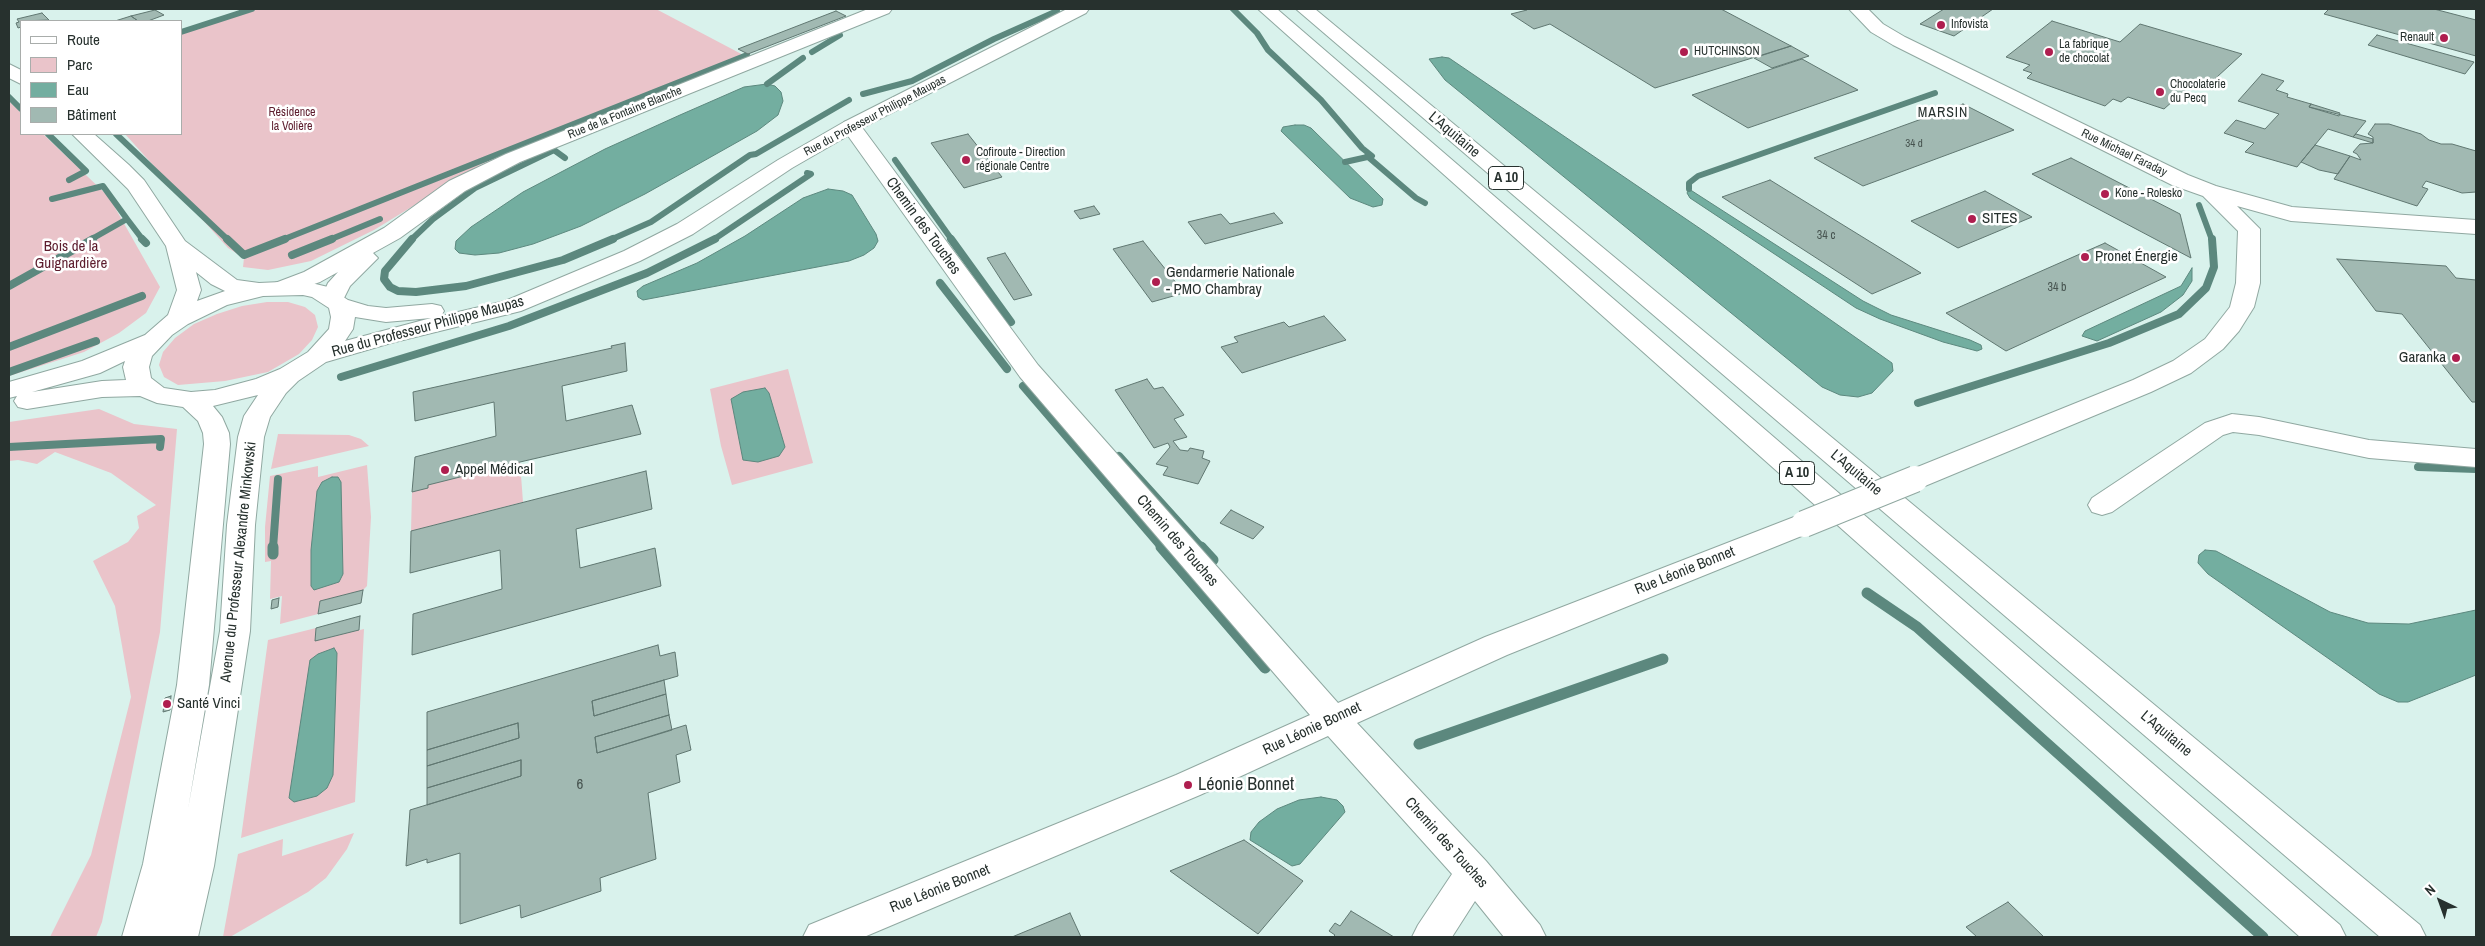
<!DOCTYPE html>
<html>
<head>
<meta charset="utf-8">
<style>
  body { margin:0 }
  #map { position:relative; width:2485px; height:946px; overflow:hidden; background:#d9f2ec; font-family:"Archivo Narrow",sans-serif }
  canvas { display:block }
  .frame { position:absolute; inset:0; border:10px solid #27312e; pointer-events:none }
  .legend { position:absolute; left:20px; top:20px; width:162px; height:115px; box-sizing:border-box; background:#fff; border:1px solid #a9adab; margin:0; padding:6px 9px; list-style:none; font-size:15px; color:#27312e }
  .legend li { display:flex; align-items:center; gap:10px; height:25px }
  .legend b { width:25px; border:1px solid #a9adab }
  .north { position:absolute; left:2415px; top:876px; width:50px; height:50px; -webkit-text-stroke:4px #fff; paint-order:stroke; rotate:318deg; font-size:14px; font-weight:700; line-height:20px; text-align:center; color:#27312e }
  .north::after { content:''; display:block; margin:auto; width:18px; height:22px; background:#27312e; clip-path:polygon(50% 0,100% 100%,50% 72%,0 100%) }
</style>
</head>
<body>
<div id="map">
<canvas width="2485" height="946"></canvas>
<div class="frame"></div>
<ul class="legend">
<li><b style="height:6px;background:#fff"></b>Route</li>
<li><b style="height:14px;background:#eac4ca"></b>Parc</li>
<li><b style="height:14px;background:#73aea0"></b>Eau</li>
<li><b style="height:14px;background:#a1b9b2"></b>Bâtiment</li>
</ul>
<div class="north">N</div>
</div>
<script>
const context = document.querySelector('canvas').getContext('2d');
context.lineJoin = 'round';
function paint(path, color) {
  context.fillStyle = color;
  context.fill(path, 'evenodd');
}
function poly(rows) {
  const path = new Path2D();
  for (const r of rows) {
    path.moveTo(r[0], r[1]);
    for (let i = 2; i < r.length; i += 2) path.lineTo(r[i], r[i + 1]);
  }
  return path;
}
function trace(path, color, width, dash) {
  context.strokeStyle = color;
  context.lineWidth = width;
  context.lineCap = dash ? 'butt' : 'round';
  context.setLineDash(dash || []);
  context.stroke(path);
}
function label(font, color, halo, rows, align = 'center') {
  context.font = font + ' "Archivo Narrow",sans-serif';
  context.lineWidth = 5;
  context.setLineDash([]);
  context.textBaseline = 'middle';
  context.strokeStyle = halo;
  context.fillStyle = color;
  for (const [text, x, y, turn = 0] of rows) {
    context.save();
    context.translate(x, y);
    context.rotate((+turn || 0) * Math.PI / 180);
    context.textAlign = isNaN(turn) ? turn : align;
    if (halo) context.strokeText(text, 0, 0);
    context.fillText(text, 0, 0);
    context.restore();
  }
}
paint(poly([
  [252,9,656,9,749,58,480,165,374,230,311,261,268,270,243,267,244,258,228,248,125,134,181,134,181,31],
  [9,101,21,113,21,134,43,134,109,197,160,287,146,313,119,333,84,352,9,376],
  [267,302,288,302,305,307,315,315,318,327,312,340,299,354,268,372,225,381,178,385,164,377,159,365,163,352,175,338,194,324,217,314,242,306],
  [788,369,813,463,732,485,721,446,710,389],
  [99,409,134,424,177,429,160,632,102,922,96,937,50,937,91,855,131,697,115,606,93,561,128,542,139,528,137,516,156,505,111,473,55,452,37,464,18,460,9,461,9,422],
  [278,434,349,435,361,439,369,446,271,469],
  [520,462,523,502,411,531,412,492,428,488,428,485],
  [367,465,371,517,367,586,363,590,320,601,318,614,280,624,282,596,270,599,271,561,265,562,265,527,270,476,318,466,318,477],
  [316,628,315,641,364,629,355,802,241,838,268,640],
  [354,833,347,849,326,878,308,892,230,937,223,937,238,854,283,839,282,856]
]), '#eac4ca');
const water = poly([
  [1442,57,1449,58,1711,236,1892,363,1893,371,1872,393,1858,397,1840,395,1822,387,1445,80,1429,59,1442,57],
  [767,84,775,86,781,92,783,101,778,115,757,131,645,194,581,226,533,244,499,253,475,255,459,253,455,249,456,241,471,227,523,192,605,149,680,115,744,87,767,84],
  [1295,125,1304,125,1311,128,1383,199,1382,205,1373,207,1350,198,1281,131,1283,127,1295,125],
  [828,189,843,191,852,195,876,234,878,241,874,248,864,255,849,261,643,300,638,297,637,291,643,286,697,263,745,236,803,198,828,189],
  [1689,189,1863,301,1891,315,1970,340,1981,345,1982,349,1977,351,1943,342,1880,319,1856,308,1690,198,1687,193,1689,189],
  [2192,268,2192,281,2183,295,2161,312,2097,341,2082,336,2085,331,2181,286,2192,268],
  [765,388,769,393,785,447,779,456,758,462,743,460,731,399,743,392,765,388],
  [332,477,338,477,341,482,343,574,339,582,314,590,311,586,311,550,317,491,322,482,332,477],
  [2205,550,2216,551,2330,612,2368,623,2409,624,2476,610,2476,675,2408,702,2398,702,2379,694,2208,574,2198,563,2199,555,2205,550],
  [334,648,337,653,333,775,327,788,317,796,294,802,289,798,310,660,318,654,334,648],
  [1321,797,1337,800,1343,806,1345,812,1300,864,1292,866,1250,840,1251,832,1259,822,1277,809,1299,800,1321,797]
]);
paint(water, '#73aea0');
trace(water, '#5c887e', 1);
trace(poly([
  [1233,9,1257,33,1268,50,1321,100,1362,148,1372,156,1345,162],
  [181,32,252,9],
  [812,52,840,35],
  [767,84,803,58],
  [863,94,912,81,994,39,1057,11],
  [9,97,21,109],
  [48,134,86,171,69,180],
  [116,134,228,240],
  [1367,156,1416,198,1425,203],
  [895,160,952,240],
  [1689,189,1689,183,1698,176,1935,93],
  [52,199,103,186,127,219,90,240],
  [2199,205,2212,240],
  [127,219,143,240],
  [282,240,747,55],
  [329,240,380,219],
  [411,240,433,219,475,188,554,150,565,158],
  [610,240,651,222,750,155,756,154,849,100],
  [713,240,811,174,807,173]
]), '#5c887e', 6);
trace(poly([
  [142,239,146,243],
  [227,239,244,255,285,239],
  [412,239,385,271,384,279,390,287,398,291,416,292,466,286,563,260,613,239],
  [951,239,1011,322],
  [292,255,332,239],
  [940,283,1007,369],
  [9,286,93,239],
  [9,347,142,296],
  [9,372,96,341],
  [341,377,509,326,647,273,715,239],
  [1023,386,1162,548],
  [1918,403,2109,343,2179,314,2206,288,2214,267,2212,239],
  [9,447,161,439,160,447],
  [1119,456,1202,548],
  [2418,467,2476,469],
  [273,548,278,479]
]), '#5c887e', 8);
trace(poly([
  [1161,547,1265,668],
  [1201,547,1213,560],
  [273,554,273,547],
  [1867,593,1917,627,2263,937],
  [1419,744,1663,659]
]), '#5c887e', 11);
const building = poly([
  [1525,9,1721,9,1791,46,1655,88,1550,24,1534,29,1511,14,1527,10,1525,9],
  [1944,9,1993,9,1954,36,1920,24,1944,9],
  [2329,9,2434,9,2476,20,2476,56,2324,14,2329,9],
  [155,10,164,15,148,21,138,21,131,16,155,10],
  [836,11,846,16,748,54,738,49,836,11],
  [42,13,49,20,21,21,21,27,18,28,16,23,19,22,17,19,42,13],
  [131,16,138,21,115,21,131,16],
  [2052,21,2120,42,2140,24,2242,54,2205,88,2192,84,2164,109,2128,97,2121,102,2113,99,2105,106,2027,78,2032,73,2023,70,2030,65,2006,57,2052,21],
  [2377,35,2474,62,2465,74,2368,45,2377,35],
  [1791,46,1809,56,1772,68,1754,58,1791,46],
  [1802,59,1858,90,1748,128,1692,95,1802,59],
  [2262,74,2284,81,2276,90,2288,94,2287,97,2311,104,2309,107,2366,121,2353,137,2328,129,2297,167,2245,152,2254,143,2224,133,2236,120,2265,129,2279,114,2238,101,2262,74],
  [1963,104,2014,130,1863,186,1814,158,1963,104],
  [2311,104,2340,113,2339,116,2309,107,2311,104],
  [2375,124,2389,124,2421,134,2429,140,2441,144,2452,144,2476,151,2476,192,2462,193,2426,181,2422,187,2428,189,2417,206,2334,179,2350,156,2361,160,2357,154,2353,152,2360,144,2373,143,2373,137,2368,134,2375,124],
  [968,134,1002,177,964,188,931,143,968,134],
  [2356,134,2373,139,2373,143,2353,137,2356,134],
  [2315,145,2350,156,2338,174,2319,170,2301,162,2315,145],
  [2071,158,2180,214,2191,258,2032,174,2071,158],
  [1770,180,1921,273,1872,294,1722,197,1770,180],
  [1985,191,2032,217,1958,248,1911,221,1985,191],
  [1094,206,1100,214,1080,219,1074,211,1094,206],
  [1274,213,1283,223,1205,244,1188,222,1221,214,1230,224,1274,213],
  [1143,241,1166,270,1184,293,1152,302,1113,249,1143,241],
  [2105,243,2166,277,2006,351,1946,313,2105,243],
  [1005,253,1032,295,1014,300,987,258,1005,253],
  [2337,259,2446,266,2456,278,2476,280,2476,402,2472,402,2402,314,2376,311,2337,259],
  [1324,316,1346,340,1242,373,1221,347,1238,342,1234,337,1284,322,1289,327,1324,316],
  [625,343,627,371,562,386,566,421,632,405,641,434,520,462,428,485,428,488,412,492,415,457,496,436,494,402,415,421,413,392,612,348,611,346,625,343],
  [1147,379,1154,389,1163,387,1184,415,1174,419,1187,437,1173,441,1180,450,1188,451,1190,448,1204,451,1202,458,1210,461,1198,484,1163,475,1168,467,1156,464,1170,447,1168,443,1154,448,1115,390,1147,379],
  [646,471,652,509,576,529,580,568,655,548,661,586,412,655,413,614,502,589,500,550,410,573,411,531,646,471],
  [1231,510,1264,527,1253,539,1220,523,1231,510],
  [363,590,361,603,318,614,320,601,363,590],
  [279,598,278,607,271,609,272,600,279,598],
  [360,616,359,630,315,641,316,628,360,616],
  [658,645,660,656,675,652,678,676,592,701,594,716,666,694,669,715,595,737,597,753,686,725,691,750,676,755,680,782,648,793,656,859,600,878,601,891,521,918,520,905,460,924,460,853,427,863,427,859,406,866,410,810,521,776,521,760,427,788,427,766,519,738,518,723,427,750,427,712,658,645],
  [664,680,666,694,594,716,592,701,664,680],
  [171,696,170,710,163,712,165,698,171,696],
  [669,715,672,730,597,753,595,737,669,715],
  [518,723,519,738,427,766,427,750,518,723],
  [521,760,521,776,427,805,427,788,521,760],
  [1244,840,1303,881,1258,934,1170,871,1244,840],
  [2008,902,2044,937,1977,937,1966,927,2008,902],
  [1351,911,1394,937,1333,937,1335,935,1329,931,1335,923,1340,926,1351,911],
  [1070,913,1081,937,1012,937,1070,913]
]);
paint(building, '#a1b9b2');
trace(building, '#607771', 1);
const street = poly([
  [868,9,892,9,889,13,520,162,465,191,400,238,373,253,378,258,350,286,341,304,333,306,325,304,321,299,328,283,338,272,320,282,283,295,275,293,271,288,275,283,304,272,384,228,449,181,506,154,868,9],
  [1849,9,1868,9,1883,24,1905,37,2188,175,2216,186,2292,207,2476,220,2476,234,2291,221,2237,206,2260,229,2260,283,2254,307,2239,331,2223,349,2191,373,2151,392,1925,486,1915,488,1905,486,1901,479,1905,472,2133,380,2173,361,2205,339,2230,307,2236,283,2238,231,2203,196,2172,185,1893,45,1871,32,1849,9],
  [851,120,858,122,1038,365,1338,703,1485,637,1794,517,1804,514,1814,517,1818,524,1814,531,1507,655,1357,723,1486,861,1540,925,1546,937,1504,937,1475,901,1452,937,1412,937,1418,925,1452,874,1328,736,1200,795,864,937,803,937,809,925,1176,775,1310,715,1020,377,841,126,844,122,851,120],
  [2232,414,2259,417,2369,440,2476,449,2476,467,2369,458,2259,435,2233,432,2223,435,2112,512,2102,515,2092,512,2088,505,2092,498,2205,423,2232,414]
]);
const secondary = poly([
  [1067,9,1089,9,1086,13,858,130,792,168,693,234,640,261,521,311,391,343,326,362,298,381,286,393,270,417,264,437,255,525,250,631,214,866,198,937,160,937,173,888,160,937,122,937,143,864,177,685,204,444,203,433,198,421,183,407,157,403,140,396,102,397,27,409,18,407,14,401,17,396,9,398,9,382,82,361,145,335,168,315,177,290,166,246,128,189,72,134,94,134,129,165,144,180,185,241,237,280,259,283,303,281,328,287,348,300,368,306,386,308,432,304,441,306,444,311,441,316,505,301,624,251,677,224,778,160,844,122,1067,9],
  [196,272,211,284,225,291,197,301,201,290,196,272],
  [303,295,312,297,329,308,331,317,329,329,308,352,280,369,256,379,215,390,191,392,164,388,151,378,149,367,152,356,172,335,188,324,227,305,263,296,303,295],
  [355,317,386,322,431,318,345,341,353,329,355,317],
  [125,361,123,367,126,380,102,381,32,392,100,373,125,361],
  [258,395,244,416,238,437,227,525,220,631,188,809,209,685,230,444,229,433,222,417,213,406,258,395],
  [9,64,21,70,21,84,9,78,9,64]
]);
const highway = poly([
  [1258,9,1277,9,2340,925,2346,937,2300,937,1258,9],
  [1296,9,1315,9,2420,925,2426,937,2380,937,1296,9]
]);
trace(street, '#90a8a1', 2);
trace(secondary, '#90a8a1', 2);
trace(highway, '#90a8a1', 2);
paint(street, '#fff');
paint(secondary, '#fff');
paint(highway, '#fff');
const streetBridge = poly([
  [1804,524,1915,479]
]);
trace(streetBridge, '#90a8a1', 28, []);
trace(streetBridge, '#fff', 26);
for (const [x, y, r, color] of [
  [1941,25,5,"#af1e4f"],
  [2444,38,5,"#af1e4f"],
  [1684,52,5,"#af1e4f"],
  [2049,52,5,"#af1e4f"],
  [2160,92,5,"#af1e4f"],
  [966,160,5,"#af1e4f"],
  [2105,194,5,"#af1e4f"],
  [1972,219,5,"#af1e4f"],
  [2085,257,5,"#af1e4f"],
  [1156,282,5,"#af1e4f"],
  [2456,358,5,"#af1e4f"],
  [445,470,5,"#af1e4f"],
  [167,704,5,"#af1e4f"],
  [1188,785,5,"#af1e4f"]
]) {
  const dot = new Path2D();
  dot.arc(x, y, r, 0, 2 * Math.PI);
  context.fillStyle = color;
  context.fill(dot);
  trace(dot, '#fff', 2);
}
label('11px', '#46534f', null, [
  ["34 d",1914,144]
]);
label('12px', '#27312e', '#fff', [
  ["Infovista",1951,25],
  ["Renault",2434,38,"right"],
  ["La fabrique",2059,45],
  ["de chocolat",2059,59],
  ["HUTCHINSON",1694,52],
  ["Chocolaterie",2170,85],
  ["du Pecq",2170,99],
  ["Cofiroute - Direction",976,153],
  ["régionale Centre",976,167],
  ["Kone - Rolesko",2115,194]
], 'left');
label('12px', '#5c1c2d', '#fff', [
  ["Résidence",292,113],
  ["la Volière",292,127]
]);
label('12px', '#27312e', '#fff', [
  ["Rue de la Fontaine Blanche",625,113,-22],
  ["Rue du Professeur Philippe Maupas",875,116,-28],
  ["Rue Michael Faraday",2124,153,26]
]);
label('12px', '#46534f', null, [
  ["34 c",1826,236],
  ["34 b",2057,288]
]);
context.letterSpacing = '1px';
label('14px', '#27312e', '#fff', [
  ["MARSIN",1943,113]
]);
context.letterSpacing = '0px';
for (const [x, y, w] of [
  [1506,178,35],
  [1797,473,35]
]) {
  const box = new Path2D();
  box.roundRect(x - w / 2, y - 11.5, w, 23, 4);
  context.fillStyle = '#fff';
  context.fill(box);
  trace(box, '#27312e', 1);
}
label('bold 14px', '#27312e', null, [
  ["A 10",1506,178],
  ["A 10",1797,473]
]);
label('15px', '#27312e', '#fff', [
  ["L'Aquitaine",1454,135,40],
  ["Chemin des Touches",923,226,54],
  ["Rue du Professeur Philippe Maupas",428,327,-15],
  ["L'Aquitaine",1856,473,40],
  ["Chemin des Touches",1177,541,49],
  ["Avenue du Professeur Alexandre Minkowski",239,562,-84],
  ["Rue Léonie Bonnet",1685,571,-22],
  ["Rue Léonie Bonnet",1312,729,-25],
  ["L'Aquitaine",2166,734,40],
  ["Chemin des Touches",1446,843,48],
  ["Rue Léonie Bonnet",940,889,-22]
]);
label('15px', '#27312e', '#fff', [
  ["SITES",1982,219],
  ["Pronet Énergie",2095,257],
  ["Gendarmerie Nationale",1166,273],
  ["- PMO Chambray",1166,290],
  ["Garanka",2446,358,"right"],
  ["Appel Médical",455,470],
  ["Santé Vinci",177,704]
], 'left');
label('15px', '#5c1c2d', '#fff', [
  ["Bois de la",71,247],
  ["Guignardière",71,264]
]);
label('15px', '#46534f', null, [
  ["6",580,785]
]);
label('18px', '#27312e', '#fff', [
  ["Léonie Bonnet",1198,785]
], 'left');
</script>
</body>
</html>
